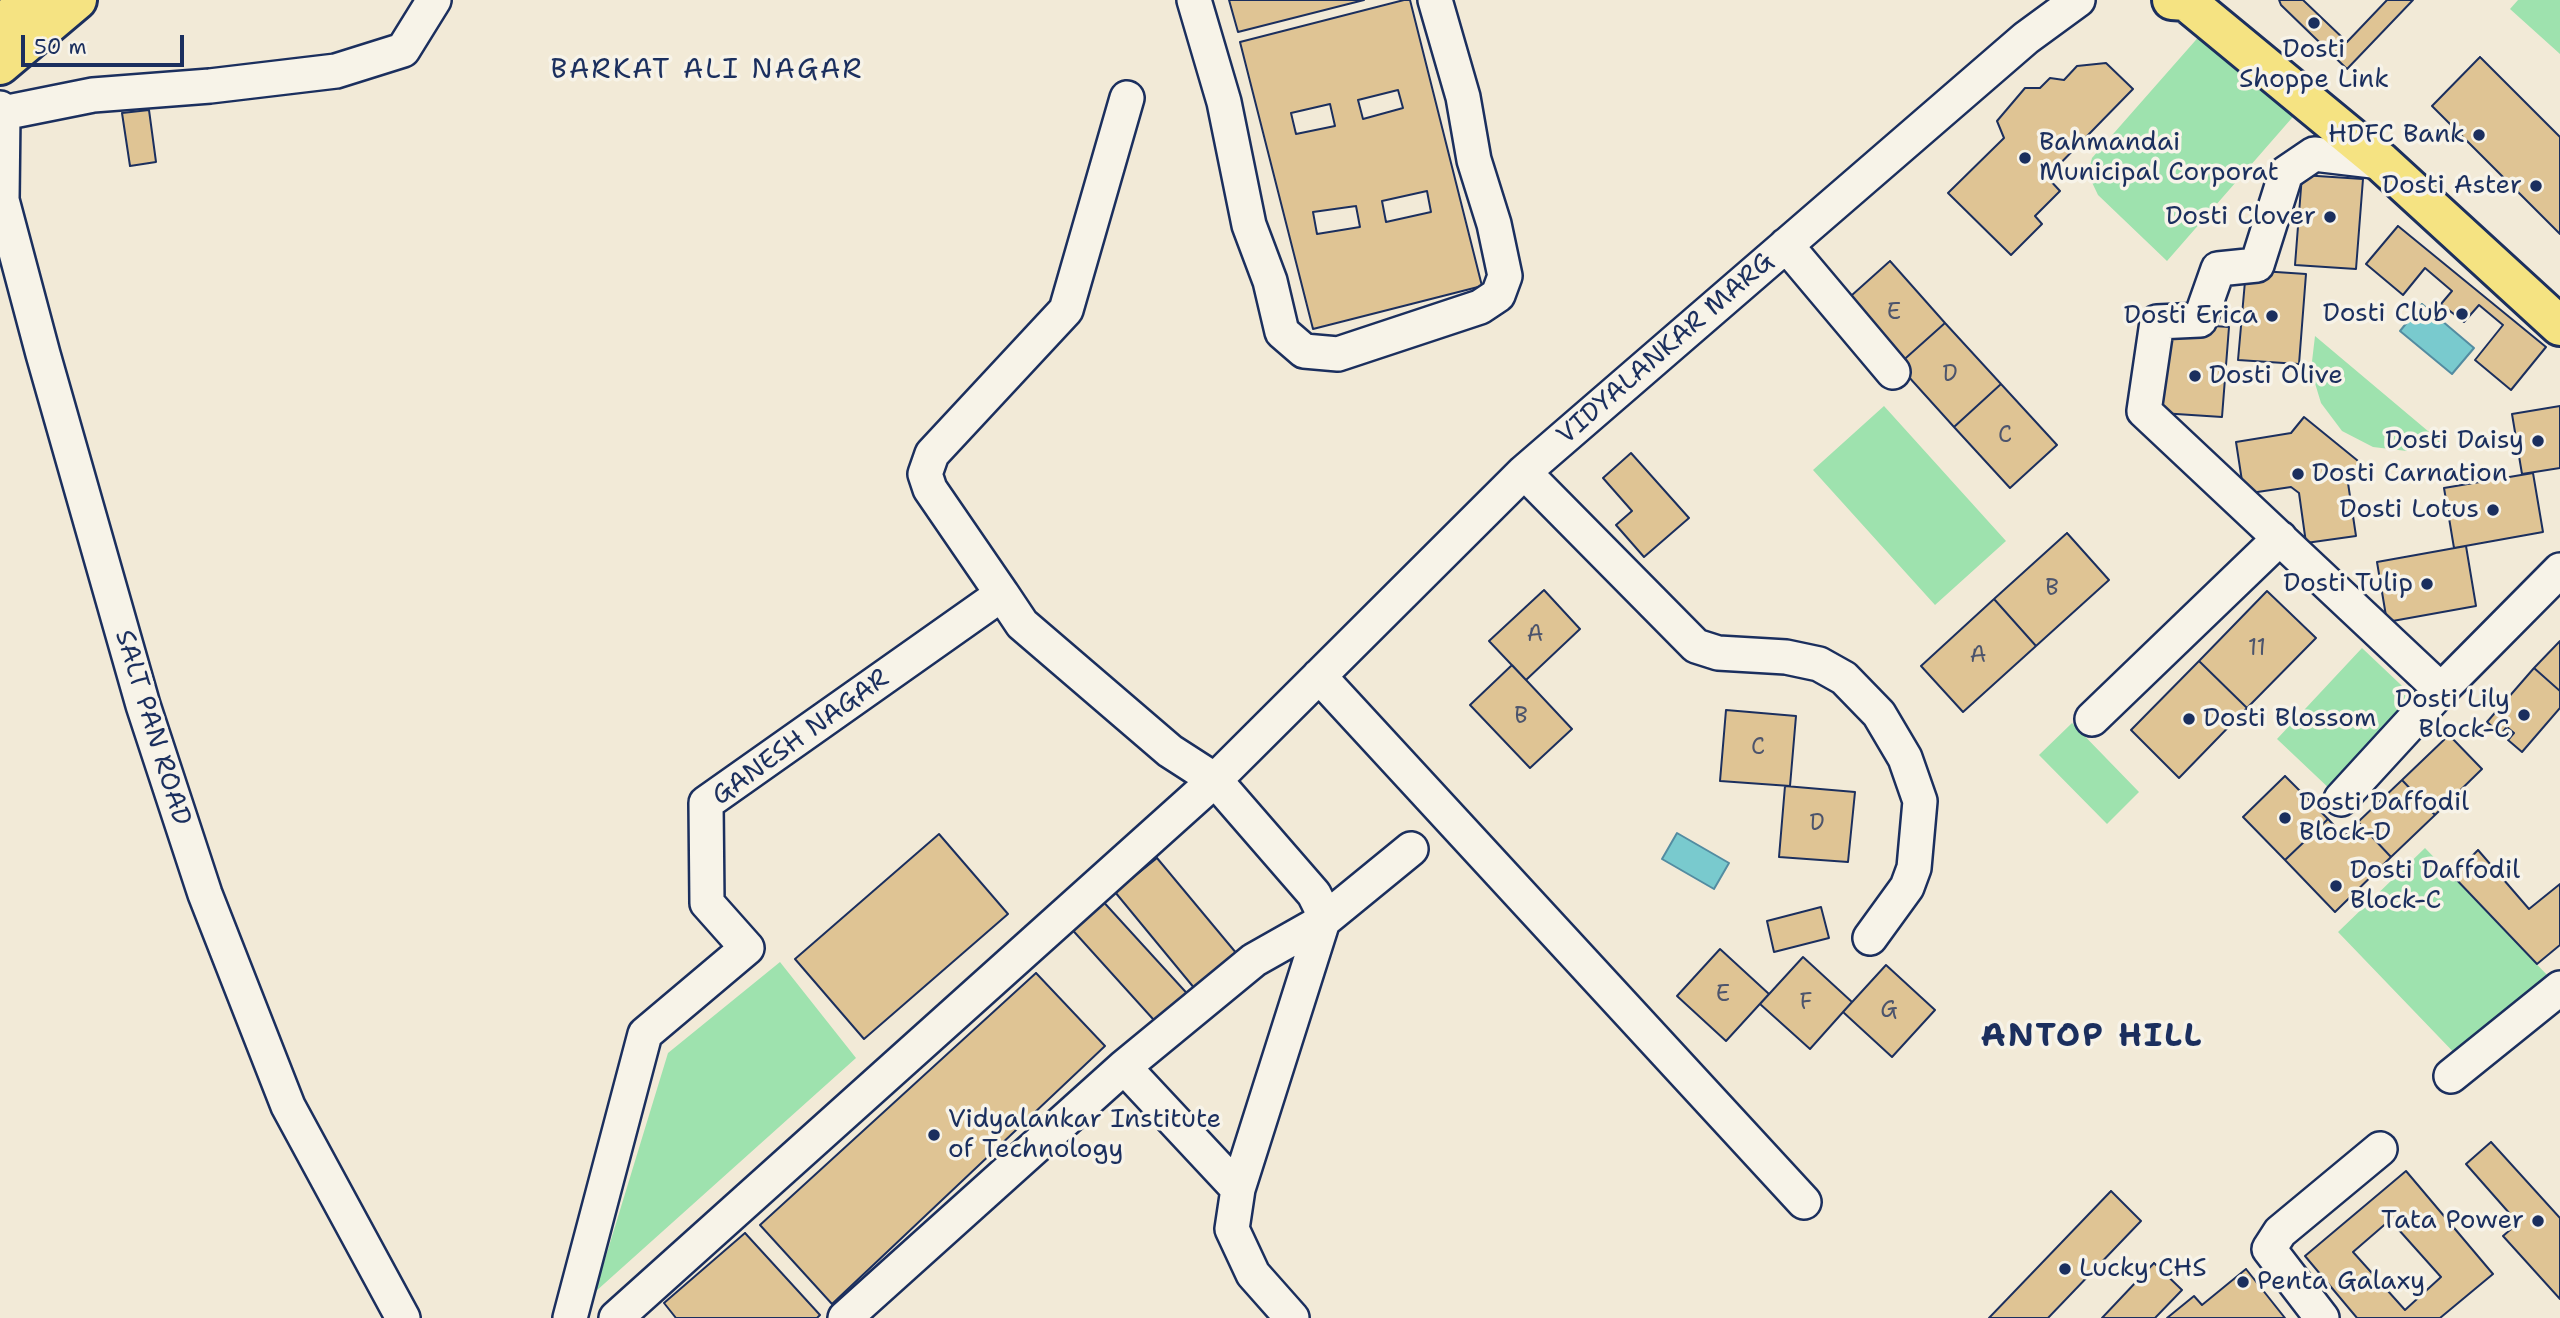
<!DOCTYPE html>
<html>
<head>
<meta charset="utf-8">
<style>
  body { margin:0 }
  #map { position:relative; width:2560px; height:1318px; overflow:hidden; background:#f2ead7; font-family:"Shantell Sans",sans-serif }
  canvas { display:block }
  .scale { position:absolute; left:21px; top:35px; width:163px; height:32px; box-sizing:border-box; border:4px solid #1b2f5e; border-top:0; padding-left:9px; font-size:21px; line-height:24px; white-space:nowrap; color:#1b2f5e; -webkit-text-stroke:5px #f7f3e8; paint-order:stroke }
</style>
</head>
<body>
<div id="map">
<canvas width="2560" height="1318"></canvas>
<div class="scale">50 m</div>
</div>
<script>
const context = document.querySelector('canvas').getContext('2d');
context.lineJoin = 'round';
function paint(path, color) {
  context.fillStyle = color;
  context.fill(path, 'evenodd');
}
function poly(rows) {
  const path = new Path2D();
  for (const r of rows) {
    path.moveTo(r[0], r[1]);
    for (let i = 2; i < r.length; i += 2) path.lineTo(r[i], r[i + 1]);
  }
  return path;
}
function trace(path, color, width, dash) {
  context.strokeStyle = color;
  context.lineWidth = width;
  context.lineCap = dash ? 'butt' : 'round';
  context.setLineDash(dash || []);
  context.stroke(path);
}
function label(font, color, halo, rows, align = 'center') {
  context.font = font + ' "Shantell Sans",sans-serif';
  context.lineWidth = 7;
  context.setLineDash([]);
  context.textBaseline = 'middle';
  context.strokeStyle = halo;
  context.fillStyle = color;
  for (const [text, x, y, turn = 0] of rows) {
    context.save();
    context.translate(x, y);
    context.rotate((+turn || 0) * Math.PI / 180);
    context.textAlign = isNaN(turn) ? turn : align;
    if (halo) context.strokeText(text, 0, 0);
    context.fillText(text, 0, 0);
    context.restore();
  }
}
paint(poly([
  [2518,0,2560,0,2560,54,2510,9],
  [2202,33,2298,111,2167,261,2098,195,2088,174,2092,158],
  [2315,336,2441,442,2407,451,2373,447,2342,431,2321,403,2311,370],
  [1884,406,2006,541,1935,605,1813,470],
  [2362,648,2418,701,2333,792,2277,739],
  [2072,723,2139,792,2107,824,2039,755],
  [2425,848,2549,977,2462,1061,2338,932],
  [780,962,856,1058,595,1292,668,1053]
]), '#9ee2ae');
const water = poly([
  [2422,304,2474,348,2452,374,2400,331,2422,304],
  [1677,833,1729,863,1714,889,1662,859,1677,833]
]);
paint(water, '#79cace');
trace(water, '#538ca1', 2);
const building = poly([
  [1229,0,1364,0,1238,32,1229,0],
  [1404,0,1410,0,1482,286,1313,329,1240,42,1404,0],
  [1398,90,1403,108,1363,119,1358,100,1398,90],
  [1330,104,1335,126,1296,134,1291,113,1330,104],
  [1427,191,1431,212,1386,222,1382,201,1427,191],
  [1356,206,1360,227,1317,234,1313,212,1356,206],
  [2279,0,2303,0,2347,42,2387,0,2413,0,2347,69,2281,5,2279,0],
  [2480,57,2560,137,2560,234,2432,106,2480,57],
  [2106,63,2133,89,2047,177,2060,191,2035,216,2042,224,2011,255,1948,193,2004,138,1997,121,2025,88,2040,88,2050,78,2064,80,2077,66,2106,63],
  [149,110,156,162,130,166,122,113,149,110],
  [2302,175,2363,179,2356,269,2295,265,2302,175],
  [2398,226,2546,347,2511,390,2475,360,2503,325,2479,305,2464,322,2441,304,2452,291,2425,268,2403,295,2366,264,2398,226],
  [1890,261,1945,323,1898,365,1842,304,1890,261],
  [2246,270,2306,274,2299,364,2238,360,2246,270],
  [1945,323,2001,384,1954,427,1898,365,1945,323],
  [2168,323,2229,327,2222,417,2161,413,2168,323],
  [2001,384,2057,445,2010,488,1954,427,2001,384],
  [2560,406,2560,468,2522,474,2512,414,2560,406],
  [2304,417,2363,465,2348,483,2356,536,2306,543,2299,493,2291,487,2244,494,2236,442,2291,433,2304,417],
  [1631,453,1689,518,1644,557,1616,525,1632,511,1603,478,1631,453],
  [2533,473,2543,532,2454,548,2444,488,2533,473],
  [2067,533,2109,580,2036,646,1994,599,2067,533],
  [2466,546,2476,606,2387,622,2377,562,2466,546],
  [1544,590,1580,629,1526,680,1489,641,1544,590],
  [2267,591,2316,638,2247,708,2199,661,2267,591],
  [1994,599,2036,646,1963,712,1921,666,1994,599],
  [2560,641,2560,691,2534,668,2560,641],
  [2199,661,2247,708,2179,778,2131,730,2199,661],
  [1512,665,1572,729,1530,768,1470,705,1512,665],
  [2534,668,2560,691,2560,708,2522,752,2508,740,2514,733,2507,727,2501,734,2487,722,2534,668],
  [1726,710,1796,716,1790,786,1720,781,1726,710],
  [2449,735,2482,769,2435,815,2402,780,2449,735],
  [2285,776,2328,819,2285,860,2243,817,2285,776],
  [2402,780,2435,815,2391,857,2358,822,2402,780],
  [1785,786,1855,792,1848,862,1779,857,1785,786],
  [2328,819,2344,836,2358,822,2391,857,2335,912,2285,860,2328,819],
  [939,834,1008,914,864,1039,795,959,939,834],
  [2478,850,2529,909,2560,884,2560,945,2537,964,2453,876,2478,850],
  [1157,858,1237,954,1195,989,1115,892,1157,858],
  [1099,897,1193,1000,1162,1029,1068,925,1099,897],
  [1821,907,1829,938,1774,952,1767,921,1821,907],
  [1720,949,1769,994,1726,1041,1677,996,1720,949],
  [1803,957,1852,1002,1810,1049,1760,1004,1803,957],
  [1886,965,1935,1010,1892,1057,1843,1012,1886,965],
  [1036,973,1105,1046,832,1304,760,1225,1036,973],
  [2491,1142,2560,1218,2560,1299,2503,1236,2518,1223,2466,1164,2491,1142],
  [2406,1171,2493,1274,2440,1318,2357,1318,2305,1256,2406,1171],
  [2390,1220,2441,1277,2405,1310,2353,1252,2390,1220],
  [2111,1191,2141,1221,2048,1318,1989,1318,2111,1191],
  [745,1233,820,1315,817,1318,676,1318,664,1303,745,1233],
  [2154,1263,2182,1290,2155,1318,2102,1318,2154,1263],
  [2246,1269,2285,1318,2167,1318,2194,1296,2202,1305,2246,1269]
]);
paint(building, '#dfc494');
trace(building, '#1b2f5e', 2);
const minor = poly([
  [1194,0,1224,102,1249,225,1270,281,1282,332,1304,351,1338,354,1480,307,1498,295,1505,276,1494,224,1474,160,1463,97,1435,0],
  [0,108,3,113,2,200,43,354,143,705,205,894,288,1106,403,1318],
  [3,113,93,95,210,86,336,71,403,50,434,0],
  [2381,162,2314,154,2286,173,2257,265,2218,269,2200,320,2157,322,2144,411,2441,690],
  [1786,245,1893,372],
  [1524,472,1696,646,1718,653,1786,657,1819,664,1844,678,1879,714,1905,758,1920,801,1914,868,1907,887,1870,938],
  [1002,594,930,489,925,474,932,454,1066,310,1127,98],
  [1319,676,1804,1202],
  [2092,719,2280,538],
  [2341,799,2441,690,2560,570],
  [1124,1067,1238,1189],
  [2451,1076,2560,988],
  [570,1318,645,1034,747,948,707,903,706,803,1002,594,1022,624,1170,751,1215,780,1314,894,1320,906,1323,921,1238,1189,1232,1229,1253,1274,1292,1318],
  [616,1318,1215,780,1524,472,2026,38,2078,0],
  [845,1318,1124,1067,1254,960,1323,921,1411,849],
  [2322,1318,2269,1249,2280,1232,2380,1149]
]);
const major = poly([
  [2172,0,2186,1,2381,162,2560,326],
  [0,26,30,0],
  [0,65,77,0]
]);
trace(minor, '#1b2f5e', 38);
trace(major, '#1b2f5e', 44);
trace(minor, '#f7f3e8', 33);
trace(major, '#f5e382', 38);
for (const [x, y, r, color] of [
  [2314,23,7,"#1b2f5e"],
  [2479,135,7,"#1b2f5e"],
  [2025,158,7,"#1b2f5e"],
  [2536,186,7,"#1b2f5e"],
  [2330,217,7,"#1b2f5e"],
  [2462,314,7,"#1b2f5e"],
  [2272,316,7,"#1b2f5e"],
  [2195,376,7,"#1b2f5e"],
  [2538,441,7,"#1b2f5e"],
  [2298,474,7,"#1b2f5e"],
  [2493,510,7,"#1b2f5e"],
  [2427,584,7,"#1b2f5e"],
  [2524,715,7,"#1b2f5e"],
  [2189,719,7,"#1b2f5e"],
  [2285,818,7,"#1b2f5e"],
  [2336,886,7,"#1b2f5e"],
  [934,1135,7,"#1b2f5e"],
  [2538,1221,7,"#1b2f5e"],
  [2065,1269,7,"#1b2f5e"],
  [2243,1282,7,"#1b2f5e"]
]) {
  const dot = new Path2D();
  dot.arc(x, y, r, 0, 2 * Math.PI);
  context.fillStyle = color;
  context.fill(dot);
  trace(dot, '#f7f3e8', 2.5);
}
label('23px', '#4c546c', null, [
  ["E",1894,313],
  ["D",1950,375],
  ["C",2005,436],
  ["B",2052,589],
  ["A",1535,635],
  ["11",2257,649],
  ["A",1978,656],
  ["B",1521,717],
  ["C",1758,748],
  ["D",1817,824],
  ["E",1723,995],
  ["F",1806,1003],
  ["G",1889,1011]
]);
label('26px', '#1b2f5e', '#f7f3e8', [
  ["Dosti",2314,50,"center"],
  ["Shoppe Link",2314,80,"center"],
  ["HDFC Bank",2465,135],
  ["Bahmandai",2039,143,"left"],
  ["Municipal Corporat",2039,173,"left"],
  ["Dosti Aster",2522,186],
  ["Dosti Clover",2316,217],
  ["Dosti Club",2448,314],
  ["Dosti Erica",2258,316],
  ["Dosti Olive",2209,376,"left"],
  ["Dosti Daisy",2524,441],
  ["Dosti Carnation",2312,474,"left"],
  ["Dosti Lotus",2479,510],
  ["Dosti Tulip",2413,584],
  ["Dosti Lily",2510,700],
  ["Block-C",2510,730],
  ["Dosti Blossom",2203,719,"left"],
  ["Dosti Daffodil",2299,803,"left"],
  ["Block-D",2299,833,"left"],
  ["Dosti Daffodil",2350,871,"left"],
  ["Block-C",2350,901,"left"],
  ["Vidyalankar Institute",948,1120,"left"],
  ["of Technology",948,1150,"left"],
  ["Tata Power",2524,1221],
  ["Lucky CHS",2079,1269,"left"],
  ["Penta Galaxy",2257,1282,"left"]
], 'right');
label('26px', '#1b2f5e', '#f7f3e8', [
  ["VIDYALANKAR MARG",1666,349,-41],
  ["SALT PAN ROAD",152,728,73],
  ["GANESH NAGAR",801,738,-36]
]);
context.letterSpacing = '2px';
label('28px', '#1b2f5e', '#f7f3e8', [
  ["BARKAT ALI NAGAR",707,71]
]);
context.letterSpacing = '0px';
context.letterSpacing = '2px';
label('bold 33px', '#1b2f5e', '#f7f3e8', [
  ["ANTOP HILL",2092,1037]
]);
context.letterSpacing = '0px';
</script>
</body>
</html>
